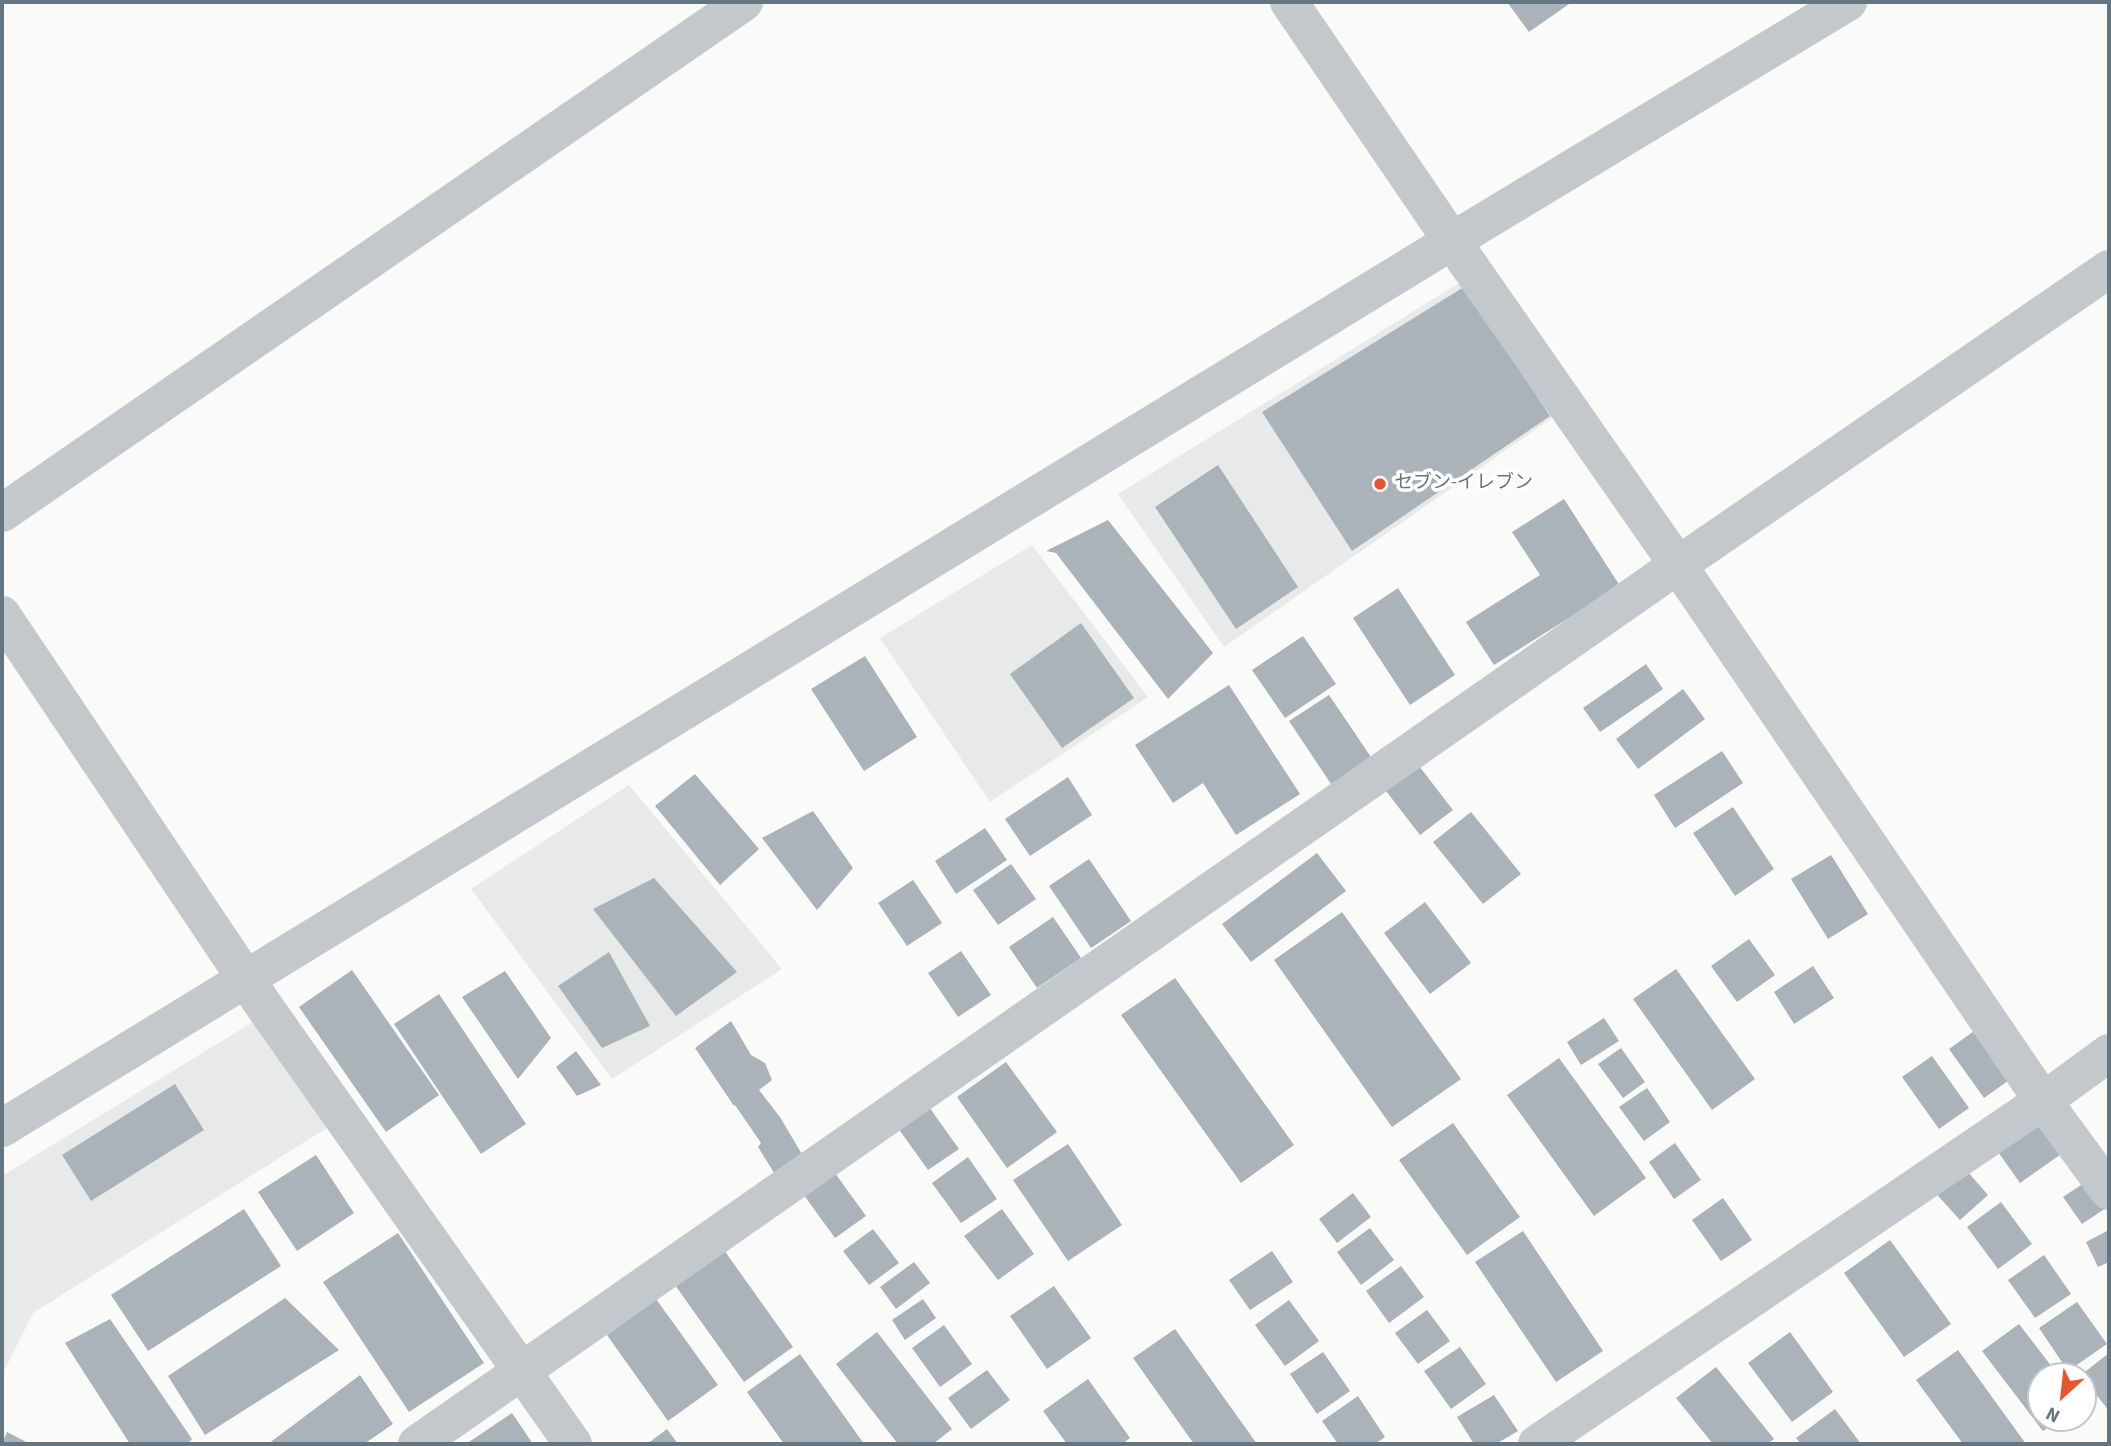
<!DOCTYPE html>
<html>
<head>
<meta charset="utf-8">
<style>
  body { margin:0 }
  #map { position:relative; width:2111px; height:1446px; overflow:hidden; background:#fafaf8; font-family:"Source Sans 3",sans-serif }
  canvas { display:block }
  .frame { position:absolute; inset:0; border:4px solid #657683; pointer-events:none }
  .north { position:absolute; left:2027px; top:1362px; width:70px; height:70px; box-sizing:border-box; background:#fff; border:2px solid #c1c8cd; border-radius:50%; rotate:207deg; font-size:19px; font-weight:700; line-height:28px; text-align:center; color:#657683 }
  .north::after { content:''; display:block; margin:auto; width:24px; height:32px; background:#e4572e; clip-path:polygon(50% 0,100% 100%,50% 72%,0 100%) }
</style>
</head>
<body>
<div id="map">
<canvas width="2111" height="1446"></canvas>
<div class="frame"></div>
<div class="north">N</div>
</div>
<script>
const context = document.querySelector('canvas').getContext('2d');
context.lineJoin = 'round';
function paint(path, color) {
  context.fillStyle = color;
  context.fill(path, 'evenodd');
}
function poly(rows) {
  const path = new Path2D();
  for (const r of rows) {
    path.moveTo(r[0], r[1]);
    for (let i = 2; i < r.length; i += 2) path.lineTo(r[i], r[i + 1]);
  }
  return path;
}
function trace(path, color, width, dash) {
  context.strokeStyle = color;
  context.lineWidth = width;
  context.lineCap = dash ? 'butt' : 'round';
  context.setLineDash(dash || []);
  context.stroke(path);
}
function label(font, color, halo, rows, align = 'center') {
  context.font = font + ' "Source Sans 3","Noto Sans JP",sans-serif';
  context.lineWidth = 7;
  context.setLineDash([]);
  context.textBaseline = 'middle';
  context.strokeStyle = halo;
  context.fillStyle = color;
  for (const [text, x, y, turn = 0] of rows) {
    context.save();
    context.translate(x, y);
    context.rotate((+turn || 0) * Math.PI / 180);
    context.textAlign = isNaN(turn) ? turn : align;
    if (halo) context.strokeText(text, 0, 0);
    context.fillText(text, 0, 0);
    context.restore();
  }
}
paint(poly([
  [1464,280,1556,415,1224,647,1118,494],
  [1032,545,1148,697,990,802,880,638],
  [629,785,782,969,612,1079,471,889],
  [256,1020,330,1126,33,1313,2,1375,2,1176]
]), '#e8e9e9');
paint(poly([
  [1507,2,1572,2,1529,32],
  [1464,287,1550,416,1352,551,1262,412],
  [1218,465,1298,587,1236,629,1155,507],
  [1564,499,1620,586,1494,665,1466,622,1540,575,1512,532],
  [1108,520,1213,653,1168,699,1056,553,1046,551],
  [1398,588,1455,675,1410,705,1353,618],
  [1081,623,1134,698,1062,748,1010,674],
  [1303,636,1336,684,1285,718,1252,670],
  [865,656,917,737,864,771,811,689],
  [1646,664,1663,689,1600,732,1583,708],
  [1229,685,1300,794,1236,835,1203,783,1173,803,1135,745],
  [1683,689,1705,719,1638,769,1616,739],
  [1329,695,1373,760,1333,787,1289,721],
  [1722,751,1743,783,1675,828,1654,795],
  [1419,766,1453,810,1420,835,1386,791],
  [695,774,759,849,720,885,655,806],
  [1068,777,1092,815,1030,856,1005,819],
  [1733,807,1774,869,1735,896,1693,833],
  [813,811,853,868,817,910,762,838],
  [1471,812,1521,874,1483,904,1433,842],
  [985,828,1007,860,956,894,935,861],
  [1317,853,1346,891,1251,962,1222,924],
  [1831,855,1868,914,1828,939,1791,879],
  [1089,859,1131,921,1091,948,1049,886],
  [1011,864,1036,899,998,925,973,890],
  [654,878,737,972,676,1016,593,909],
  [913,880,942,923,907,946,878,903],
  [1425,902,1471,963,1430,994,1384,933],
  [1342,912,1461,1079,1392,1127,1274,960],
  [1053,917,1081,958,1037,988,1009,947],
  [1749,939,1775,975,1737,1002,1711,966],
  [961,951,991,995,958,1017,928,973],
  [609,952,650,1026,602,1048,558,986],
  [1813,966,1834,998,1794,1024,1774,992],
  [1676,969,1755,1079,1712,1110,1633,999],
  [352,970,439,1095,386,1132,299,1007],
  [505,971,551,1038,518,1079,462,997],
  [1175,978,1294,1145,1241,1183,1121,1015],
  [439,994,526,1124,481,1154,394,1024],
  [1604,1018,1619,1041,1581,1065,1567,1042],
  [731,1021,751,1055,765,1063,772,1080,759,1090,780,1117,803,1156,776,1176,758,1147,761,1143,735,1105,734,1106,695,1048],
  [1977,1029,2012,1078,1984,1098,1949,1049],
  [1621,1048,1645,1082,1623,1098,1598,1064],
  [576,1051,601,1085,577,1096,556,1067],
  [1932,1056,1969,1108,1939,1129,1902,1077],
  [1559,1058,1646,1178,1594,1216,1507,1095],
  [1006,1062,1057,1132,1007,1168,957,1097],
  [175,1084,204,1130,91,1201,62,1155],
  [1647,1088,1670,1122,1644,1141,1619,1107],
  [929,1107,959,1149,928,1170,898,1128],
  [2040,1118,2064,1152,2020,1183,1996,1149],
  [1453,1123,1520,1217,1467,1255,1399,1160],
  [1675,1143,1701,1180,1674,1199,1649,1162],
  [1068,1144,1122,1225,1068,1261,1013,1180],
  [316,1155,354,1213,297,1251,258,1192],
  [968,1157,997,1199,961,1223,932,1183],
  [1960,1163,1988,1195,1960,1220,1931,1188],
  [832,1169,866,1216,835,1238,801,1191],
  [2090,1179,2109,1206,2082,1224,2063,1197],
  [1353,1193,1371,1217,1337,1243,1319,1219],
  [1723,1198,1752,1240,1721,1261,1692,1220],
  [2001,1202,2032,1244,1998,1269,1967,1227],
  [244,1209,281,1266,148,1351,111,1295],
  [1002,1209,1034,1254,998,1280,964,1236],
  [1370,1228,1394,1260,1361,1285,1337,1252],
  [873,1229,899,1263,869,1285,843,1251],
  [2109,1230,2109,1262,2098,1267,2086,1242],
  [1523,1231,1603,1351,1556,1382,1475,1262],
  [398,1233,484,1363,409,1412,323,1282],
  [1890,1240,1951,1324,1904,1357,1844,1273],
  [724,1250,793,1347,744,1382,675,1285],
  [1272,1251,1293,1282,1250,1310,1229,1280],
  [2044,1255,2071,1294,2035,1318,2008,1280],
  [914,1262,930,1283,896,1309,880,1287],
  [1401,1266,1424,1297,1389,1323,1366,1291],
  [1054,1286,1091,1338,1047,1369,1010,1316],
  [285,1298,339,1350,205,1435,168,1376],
  [656,1299,718,1385,668,1421,607,1335],
  [923,1299,936,1318,905,1340,892,1320],
  [1289,1300,1319,1341,1285,1366,1255,1325],
  [2077,1302,2107,1344,2068,1371,2039,1328],
  [1427,1310,1450,1341,1418,1364,1395,1333],
  [110,1319,192,1439,187,1444,130,1444,65,1343],
  [2019,1324,2059,1376,2041,1376,2041,1418,2061,1418,2043,1431,1982,1351],
  [944,1325,972,1364,940,1387,912,1348],
  [1175,1329,1257,1444,1194,1444,1133,1358],
  [877,1332,952,1429,933,1444,898,1444,836,1364],
  [1790,1332,1833,1392,1792,1422,1748,1363],
  [1460,1347,1486,1384,1451,1409,1424,1371],
  [1958,1350,2026,1444,1963,1444,1916,1380],
  [1323,1352,1350,1391,1317,1414,1290,1374],
  [2109,1353,2109,1411,2081,1375],
  [800,1354,864,1444,784,1444,747,1392],
  [1716,1367,1774,1439,1767,1444,1713,1444,1676,1398],
  [987,1370,1010,1400,971,1429,948,1398],
  [360,1375,393,1424,364,1444,268,1444],
  [1088,1379,1130,1438,1122,1444,1067,1444,1043,1411],
  [1494,1395,1518,1431,1496,1444,1474,1444,1457,1417],
  [1358,1396,1385,1437,1375,1444,1338,1444,1322,1421],
  [1835,1409,1861,1444,1801,1444,1796,1438],
  [512,1413,533,1444,466,1444],
  [667,1429,678,1444,647,1444],
  [7,1432,30,1444,2,1444]
]), '#aab3b9');
trace(poly([
  [1289,2,1452,241,1678,565,2043,1101,2109,1191],
  [2,513,744,2],
  [2,615,264,1006,573,1444],
  [2,1128,1452,241,1848,2],
  [417,1444,1678,565,2109,269],
  [1537,1444,2043,1101,2109,1053]
]), '#c3c8cc', 38);
for (const [x, y, r, color] of [
  [1380,484,7,"#e4572e"]
]) {
  const dot = new Path2D();
  dot.arc(x, y, r, 0, 2 * Math.PI);
  context.fillStyle = color;
  context.fill(dot);
  trace(dot, '#fff', 2.5);
}
label('19px', '#657683', '#fff', [
  ["セブン-イレブン",1394,484]
], 'left');
</script>
</body>
</html>
